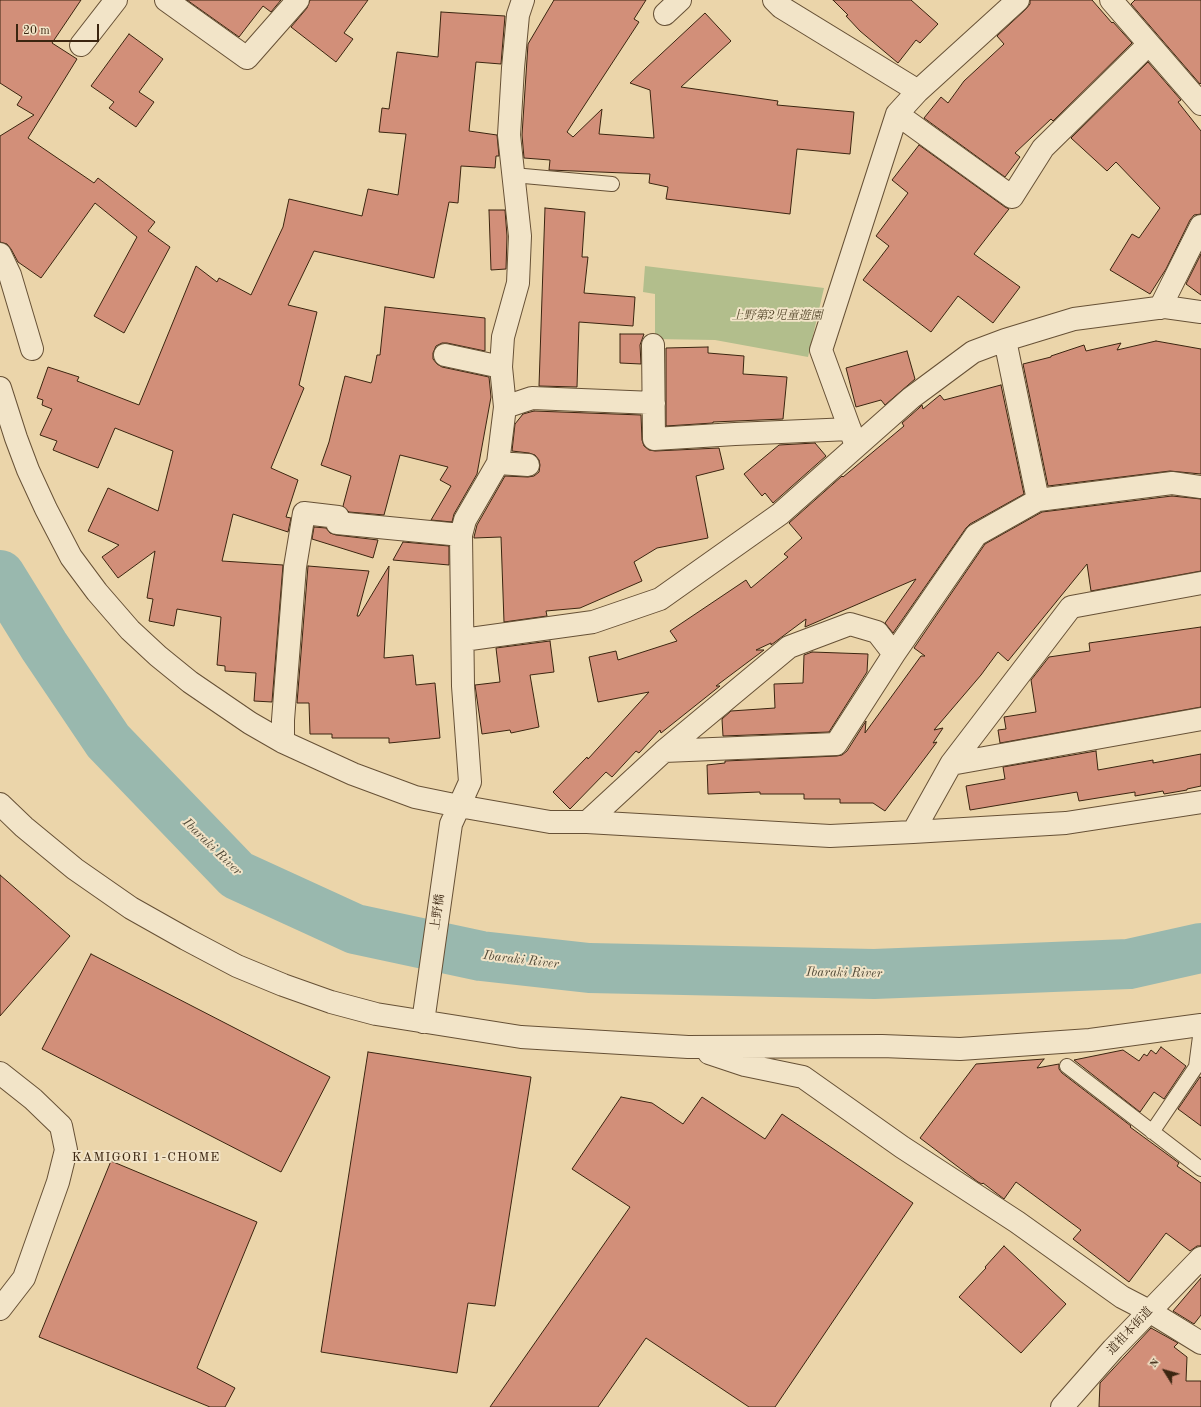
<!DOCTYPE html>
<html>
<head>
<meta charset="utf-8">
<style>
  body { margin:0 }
  #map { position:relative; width:1201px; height:1407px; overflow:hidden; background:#ebd5aa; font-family:"Old Standard TT",serif }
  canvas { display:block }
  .north { position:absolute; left:1145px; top:1351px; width:40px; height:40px; -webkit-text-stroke:3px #f2e4c8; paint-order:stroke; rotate:307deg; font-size:11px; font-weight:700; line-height:16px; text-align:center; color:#3b2510 }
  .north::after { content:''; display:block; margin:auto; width:14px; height:18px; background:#3b2510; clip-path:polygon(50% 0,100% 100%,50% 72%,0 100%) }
  .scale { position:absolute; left:16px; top:24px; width:83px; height:18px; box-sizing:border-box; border:2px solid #3b2510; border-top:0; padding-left:5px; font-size:12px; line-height:14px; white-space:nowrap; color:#3b2510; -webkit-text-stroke:3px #f2e4c8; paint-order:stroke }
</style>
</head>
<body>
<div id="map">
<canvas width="1201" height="1407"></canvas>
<div class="north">N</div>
<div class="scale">20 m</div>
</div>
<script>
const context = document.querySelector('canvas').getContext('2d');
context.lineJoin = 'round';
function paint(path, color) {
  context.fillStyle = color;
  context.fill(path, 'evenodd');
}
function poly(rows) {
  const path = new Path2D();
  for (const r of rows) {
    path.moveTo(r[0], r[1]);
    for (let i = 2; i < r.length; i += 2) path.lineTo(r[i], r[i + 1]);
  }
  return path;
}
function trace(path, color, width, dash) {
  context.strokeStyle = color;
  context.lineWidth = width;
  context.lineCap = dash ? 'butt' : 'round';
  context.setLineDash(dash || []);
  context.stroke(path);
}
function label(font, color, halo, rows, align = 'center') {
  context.font = font + ' "Old Standard TT","Noto Serif JP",serif';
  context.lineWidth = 4;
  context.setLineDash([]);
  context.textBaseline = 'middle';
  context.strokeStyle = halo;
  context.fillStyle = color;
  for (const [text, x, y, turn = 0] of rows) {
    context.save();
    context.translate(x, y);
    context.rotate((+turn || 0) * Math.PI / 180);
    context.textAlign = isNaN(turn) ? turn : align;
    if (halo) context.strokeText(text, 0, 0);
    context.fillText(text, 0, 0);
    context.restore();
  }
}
paint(poly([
  [645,266,824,288,808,357,715,340,655,339,655,294,643,292]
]), '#b2be8c');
trace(poly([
  [0,575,44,646,108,741,237,875,355,929,481,956,589,968,874,974,1129,964,1201,948]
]), '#99b8ae', 50);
const building = poly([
  [0,0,81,0,52,43,77,59,28,138,94,183,98,178,155,222,148,231,170,247,124,333,94,316,137,237,95,203,41,278,18,262,11,249,7,244,0,242,0,136,34,115,17,105,22,97,0,83,0,0],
  [187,0,281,0,271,12,263,6,239,37,187,0],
  [310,0,368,0,344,33,353,39,336,62,291,27,307,8,310,0],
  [554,0,646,0,634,19,639,22,567,132,573,137,602,109,599,134,654,138,650,90,630,83,705,13,731,41,681,87,778,101,777,105,854,112,850,154,797,149,790,214,666,199,668,187,649,183,650,174,549,170,550,160,524,158,522,135,528,44,554,0],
  [833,0,911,0,938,24,920,43,916,40,898,63,860,31,846,16,848,15,833,0],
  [1030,0,1092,0,1112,23,1113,22,1132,43,1053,121,1051,119,1015,153,1020,157,1005,177,924,118,941,97,948,103,964,81,1004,44,997,36,1026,9,1030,4,1030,0],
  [1135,0,1201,0,1201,83,1200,84,1131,4,1135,0],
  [441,12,505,16,501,64,476,62,469,131,497,135,499,156,496,156,495,168,461,166,458,203,449,202,434,278,314,251,288,305,317,312,299,385,304,388,271,468,298,480,286,517,291,518,288,532,233,514,222,561,283,565,272,702,254,701,256,673,225,671,225,666,217,665,221,617,177,609,174,626,149,621,153,599,147,598,155,551,118,578,102,557,119,545,88,531,108,488,158,511,173,451,115,428,98,468,53,450,57,441,40,435,52,409,42,405,43,400,37,398,48,367,79,377,77,381,139,405,196,266,217,282,219,278,251,295,283,227,289,199,362,216,368,189,398,195,406,134,379,132,382,108,389,109,397,52,438,57,441,12],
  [129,34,163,59,139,92,154,102,136,127,109,108,114,102,91,86,129,34],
  [1148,62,1181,100,1178,102,1201,131,1201,214,1194,215,1190,220,1166,269,1150,294,1110,270,1132,234,1139,238,1160,208,1116,162,1107,171,1071,138,1148,62],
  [919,145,1005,207,1009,209,974,254,1020,287,993,323,958,296,931,332,863,280,889,246,876,236,908,193,892,180,919,145],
  [545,208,585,212,582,257,588,257,584,293,635,297,633,326,579,322,577,387,539,386,545,208],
  [489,210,505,210,507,236,506,269,491,270,489,210],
  [1201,254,1201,295,1186,284,1201,254],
  [385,307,485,318,485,351,447,343,442,343,436,346,433,353,433,359,437,364,442,367,489,377,491,397,477,474,454,514,452,522,431,520,451,486,440,480,448,467,400,455,384,515,349,512,343,506,351,476,321,465,329,442,345,376,371,383,372,381,377,355,380,355,385,307],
  [620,334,644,334,640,345,641,364,620,363,620,334],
  [1156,341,1201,349,1201,474,1170,471,1048,486,1023,364,1051,357,1051,356,1084,345,1086,351,1121,343,1117,350,1156,341],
  [708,347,708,353,744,356,743,374,787,377,783,419,713,422,713,423,666,426,666,348,708,347],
  [907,351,915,379,885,405,881,400,856,407,846,368,907,351],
  [1001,385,1024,494,970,524,966,528,893,633,885,623,916,579,805,627,806,619,771,645,771,643,756,650,764,650,716,686,720,686,661,733,660,730,639,753,636,751,612,777,606,772,570,809,553,792,587,757,588,759,649,692,598,702,589,657,616,651,618,660,677,641,670,631,746,580,751,588,788,557,784,554,802,538,789,523,842,476,843,477,904,426,902,423,919,408,922,405,923,409,940,395,944,400,1001,385],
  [534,411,641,415,642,440,644,446,649,450,655,451,719,448,724,469,696,476,708,538,657,548,634,562,642,581,580,608,546,611,547,616,504,622,501,537,474,538,474,537,477,525,505,476,528,477,534,476,539,472,540,465,539,460,535,455,529,453,512,451,515,424,523,414,534,411],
  [815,443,826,456,773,503,765,493,762,496,744,474,779,445,815,443],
  [1172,496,1201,499,1201,571,1091,591,1087,564,1008,661,998,652,981,675,934,730,943,728,933,743,937,742,885,811,873,803,840,803,840,799,804,799,804,794,760,794,760,792,708,794,707,765,725,763,725,761,837,756,842,755,847,751,866,721,865,733,921,656,925,656,914,648,985,544,1042,512,1172,496],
  [314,527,326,528,330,533,336,535,378,540,373,558,312,539,314,527],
  [403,542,449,546,449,565,393,560,403,542],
  [308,566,369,571,357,616,359,616,389,566,384,658,413,655,416,685,435,683,440,738,389,743,389,738,332,738,332,734,310,734,309,703,297,703,308,566],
  [1201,627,1201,707,1000,743,998,730,1006,729,1004,717,1036,712,1031,680,1049,657,1090,651,1089,643,1201,627],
  [550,641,554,672,530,675,539,727,511,733,510,730,482,734,475,685,500,682,496,648,550,641],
  [812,652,868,654,867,672,829,732,723,736,722,719,731,711,775,708,774,684,803,683,804,655,812,652],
  [1096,751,1098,770,1153,760,1153,763,1201,754,1201,786,1187,789,1187,790,1164,794,1163,791,1135,796,1135,792,1079,801,1077,792,970,810,966,786,1005,779,1003,767,1096,751],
  [0,875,70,936,0,1016,0,875],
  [91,954,330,1077,281,1172,42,1049,91,954],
  [1161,1047,1186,1066,1164,1099,1154,1092,1140,1112,1074,1060,1123,1050,1139,1061,1144,1054,1147,1056,1151,1050,1156,1054,1161,1047],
  [368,1052,531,1077,495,1306,468,1303,457,1373,321,1352,368,1052],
  [1044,1059,1037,1068,1059,1064,1059,1069,1062,1073,1131,1126,1130,1127,1179,1163,1177,1166,1201,1183,1201,1246,1197,1246,1190,1251,1166,1233,1129,1282,1073,1239,1081,1230,1016,1182,1004,1199,983,1183,982,1184,978,1182,920,1138,976,1064,1044,1059],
  [1200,1077,1201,1078,1201,1126,1178,1109,1200,1077],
  [621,1097,652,1103,683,1124,702,1097,765,1139,782,1114,913,1203,775,1407,749,1407,646,1338,598,1407,490,1407,630,1207,572,1169,621,1097],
  [111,1161,257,1222,197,1368,235,1388,225,1407,210,1407,39,1337,111,1161],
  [1004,1246,1066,1304,1021,1353,959,1297,986,1268,985,1267,1004,1246],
  [1201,1278,1201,1315,1194,1324,1173,1311,1201,1278],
  [1151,1328,1178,1343,1174,1347,1187,1357,1186,1381,1201,1381,1201,1407,1099,1407,1100,1383,1151,1328]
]);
paint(building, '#d28f79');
trace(building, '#3b2510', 1);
const service = poly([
  [513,175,612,184],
  [1067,1066,1201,1169],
  [1152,1132,1196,1067,1201,1029]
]);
const minor = poly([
  [166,0,247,58,298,0],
  [774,0,781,7,918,91,1018,0],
  [1111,0,1201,104],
  [665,14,680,0],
  [81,45,116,0],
  [918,91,897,114,1012,197,1043,148,1149,44],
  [0,254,10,275,32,349],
  [1160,308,1201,226],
  [1005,340,1038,500],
  [653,345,654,439,735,434,850,429],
  [445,355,501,367],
  [0,388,16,438,28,470,46,509,71,557,97,592,130,630,158,656,190,682,250,723,283,742,353,774,415,797,459,806,550,822,587,822,830,836,913,832,1066,823,1201,802],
  [505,407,532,398,654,403],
  [856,446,821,350,897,114],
  [498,463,528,465],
  [463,640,593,622,660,599,780,514,911,398,973,352,1005,340,1074,319,1165,307,1201,312],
  [894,654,976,535,1038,500,1172,483,1201,487],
  [283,742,283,720,295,567,304,513,338,517,337,523,461,535],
  [951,764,1071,607,1201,583],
  [0,804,24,827,75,869,131,908,186,939,237,966,283,985,331,1002,376,1014,521,1037,688,1047,882,1046,960,1049,1090,1040,1201,1025],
  [587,822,664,751,789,647,850,624,877,632,894,654,836,744,664,751],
  [913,832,951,764,1201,719],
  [423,1022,451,824,470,782,463,686,461,535,465,520,498,463,505,407,501,367,503,337,518,283,520,236,509,135,513,68,518,15,523,0],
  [709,1053,745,1065,803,1077,902,1147,1017,1222,1122,1297,1149,1311,1201,1343],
  [0,1073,33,1099,61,1126,66,1150,58,1182,24,1278,0,1309],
  [1062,1407,1113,1349,1201,1258]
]);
trace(service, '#675136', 16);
trace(minor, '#675136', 24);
trace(service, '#f2e4c8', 14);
trace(minor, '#f2e4c8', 22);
label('italic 12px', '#594b2f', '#f2e4c8', [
  ["上野第2児童遊園",777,316]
]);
label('12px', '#3b2510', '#f2e4c8', [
  ["上野橋",438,912,-82],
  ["道祖本街道",1130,1331,-47]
]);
label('italic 13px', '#524a38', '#f2e4c8', [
  ["Ibaraki River",212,847,44],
  ["Ibaraki River",521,960,7],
  ["Ibaraki River",844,973,1]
]);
context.letterSpacing = '1px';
label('13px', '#3b2510', '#f2e4c8', [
  ["KAMIGORI 1-CHOME",146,1158]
]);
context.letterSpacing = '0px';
</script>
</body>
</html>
